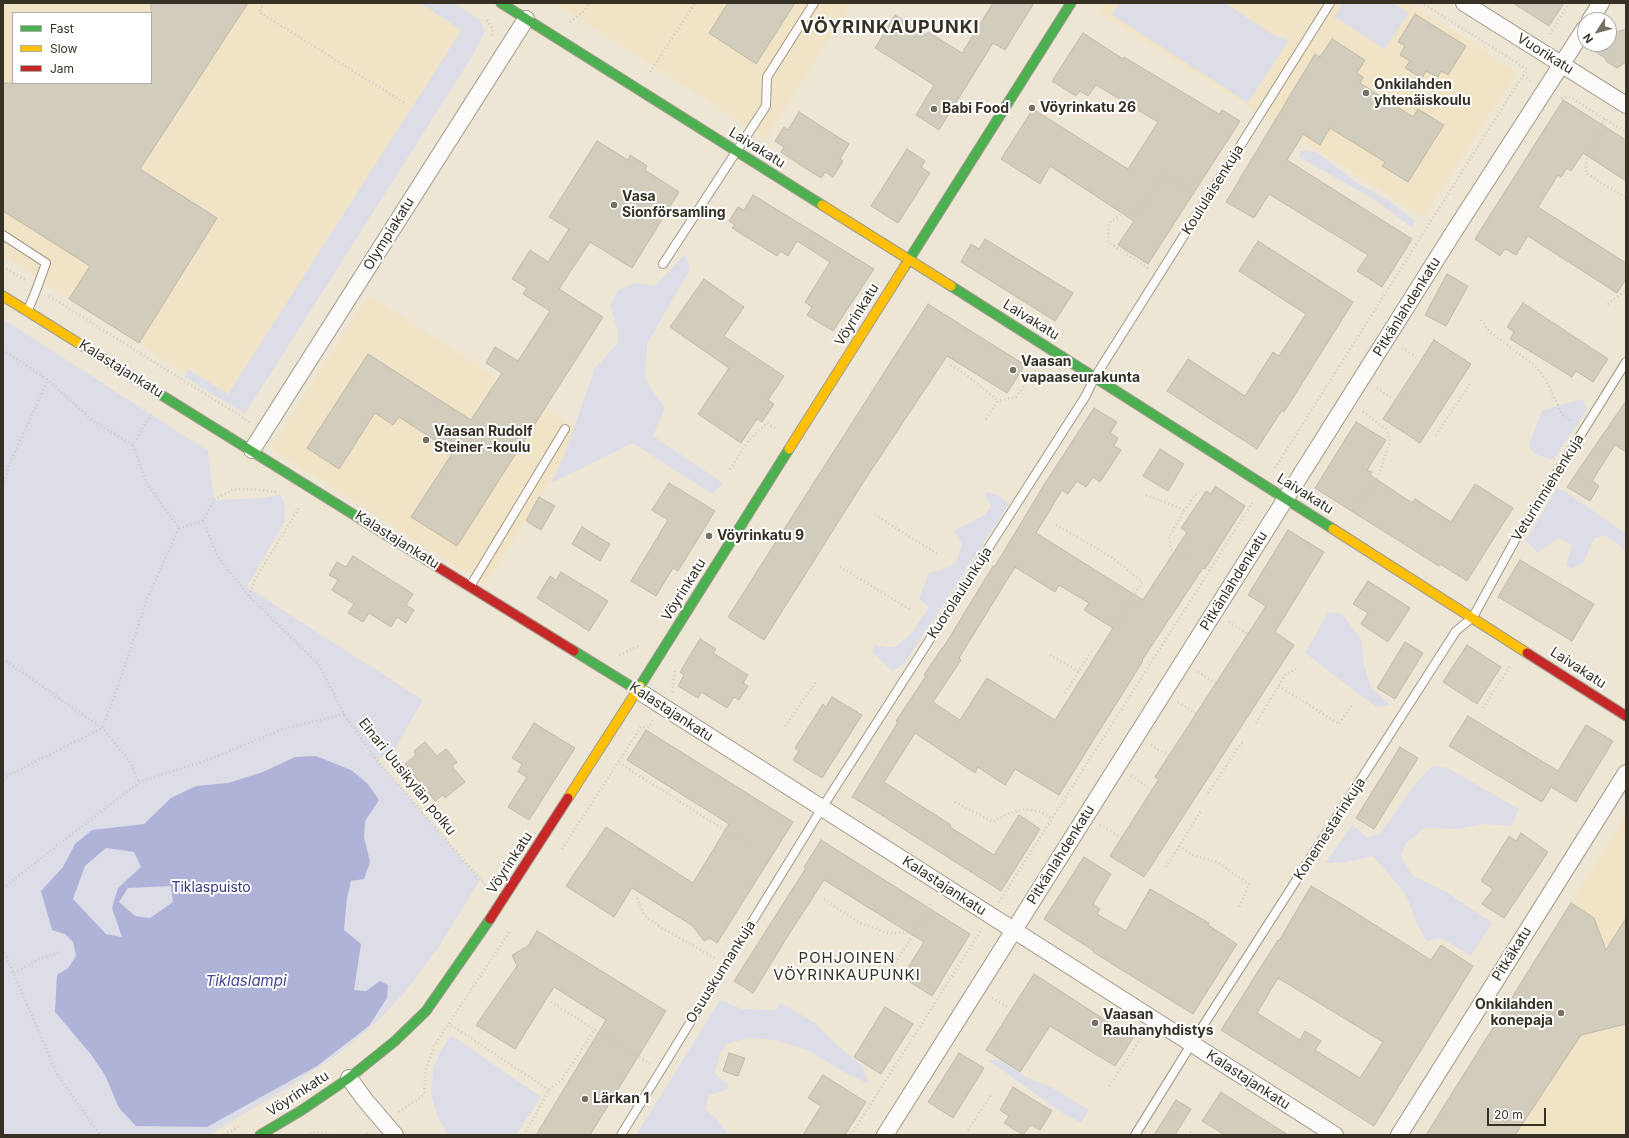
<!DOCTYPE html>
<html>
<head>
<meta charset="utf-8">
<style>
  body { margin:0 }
  #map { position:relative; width:1629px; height:1138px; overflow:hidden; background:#eee6d4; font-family:Inter,sans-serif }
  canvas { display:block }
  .frame { position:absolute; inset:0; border:4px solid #363124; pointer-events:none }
  .legend { position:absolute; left:12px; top:12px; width:140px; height:72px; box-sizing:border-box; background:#fff; border:1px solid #afada7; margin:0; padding:5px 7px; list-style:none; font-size:12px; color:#363124 }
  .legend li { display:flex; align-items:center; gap:8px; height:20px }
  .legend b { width:20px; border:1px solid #afada7 }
  .north { position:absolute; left:1577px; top:12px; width:40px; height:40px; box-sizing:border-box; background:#fff; border:1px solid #afada7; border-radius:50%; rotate:234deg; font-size:11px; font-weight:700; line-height:16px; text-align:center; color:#363124 }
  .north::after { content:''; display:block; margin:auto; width:14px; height:18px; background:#767062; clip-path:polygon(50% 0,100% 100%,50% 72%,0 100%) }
  .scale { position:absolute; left:1487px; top:1108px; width:59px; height:18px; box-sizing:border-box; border:2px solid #363124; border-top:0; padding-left:5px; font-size:12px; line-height:14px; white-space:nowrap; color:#363124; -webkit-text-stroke:3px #fff; paint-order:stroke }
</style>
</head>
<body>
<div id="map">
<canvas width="1629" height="1138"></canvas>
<div class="frame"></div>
<ul class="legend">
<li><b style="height:5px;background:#4caf50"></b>Fast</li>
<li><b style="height:5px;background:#ffc107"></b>Slow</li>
<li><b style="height:5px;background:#c62828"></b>Jam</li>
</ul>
<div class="north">N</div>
<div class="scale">20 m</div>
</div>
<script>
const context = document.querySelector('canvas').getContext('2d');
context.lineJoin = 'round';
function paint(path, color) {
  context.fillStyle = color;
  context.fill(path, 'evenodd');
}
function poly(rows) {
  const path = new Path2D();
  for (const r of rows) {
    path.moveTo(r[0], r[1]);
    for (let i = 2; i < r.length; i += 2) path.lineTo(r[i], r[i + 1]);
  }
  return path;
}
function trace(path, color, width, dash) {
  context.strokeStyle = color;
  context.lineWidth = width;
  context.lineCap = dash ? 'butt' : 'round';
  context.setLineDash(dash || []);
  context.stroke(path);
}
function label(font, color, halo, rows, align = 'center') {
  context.font = font + ' Inter,sans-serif';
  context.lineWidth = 4;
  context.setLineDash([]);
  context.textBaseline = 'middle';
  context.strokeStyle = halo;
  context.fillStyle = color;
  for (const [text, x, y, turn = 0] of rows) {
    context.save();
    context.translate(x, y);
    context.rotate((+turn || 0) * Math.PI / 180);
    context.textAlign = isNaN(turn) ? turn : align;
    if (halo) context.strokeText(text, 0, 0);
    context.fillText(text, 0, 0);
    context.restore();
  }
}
paint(poly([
  [3,3,420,3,476,39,242,410,3,256],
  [13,13,151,13,151,83,13,83],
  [554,3,852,3,766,138],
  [1106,3,1410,3,1518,72,1423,217,1100,13],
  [368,295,582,432,485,585,270,448],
  [1626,815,1626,1135,1425,1135]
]), '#f1e4c6');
paint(poly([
  [420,3,454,3,480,20,485,31,473,55,245,414,184,377,188,369,228,394,459,34,461,30],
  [1119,3,1225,3,1272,34,1289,40,1248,103,1112,15],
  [1343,3,1393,3,1409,13,1385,49,1334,17],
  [1301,151,1317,152,1356,182,1388,200,1415,221,1412,227,1370,197,1299,157],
  [685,254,690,269,647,344,645,379,665,408,653,436,723,483,712,494,633,443,551,483,564,456,595,368,618,343,618,332,610,305,618,290,636,283,655,286],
  [3,319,208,451,214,500,260,498,280,495,284,500,285,521,247,587,423,700,392,754,376,759,480,880,438,948,405,992,377,1022,334,1057,287,1088,209,1135,3,1135],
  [1583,399,1587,410,1553,460,1534,454,1529,445,1542,410],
  [1557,488,1566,492,1626,534,1626,552,1618,544,1604,535,1594,539,1583,563,1573,568,1566,566,1572,545,1559,538,1537,553,1526,540],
  [984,492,996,494,1009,504,904,664,892,671,872,652,876,645,886,647,895,647,911,634,929,607,919,599,929,573,941,570,956,563,962,544,954,530,974,521,985,514,991,507],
  [1328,612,1342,614,1361,639,1364,665,1371,688,1391,705,1376,707,1305,653],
  [1432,766,1448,768,1519,809,1511,826,1484,824,1457,829,1424,828,1406,843,1401,856,1413,876,1448,893,1492,923,1471,956,1441,938,1427,941,1418,926,1406,895,1373,856,1342,863,1325,863,1352,825,1367,837,1380,834,1413,787],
  [720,1000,742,1009,775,1010,781,1003,815,1023,835,1043,861,1065,869,1084,845,1073,808,1050,775,1040,749,1038,726,1044,719,1055,715,1074,729,1085,727,1090,709,1095,705,1109,716,1118,727,1133,723,1135,636,1135],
  [451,1035,541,1097,516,1135,448,1135,437,1115,431,1095,433,1070,440,1052],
  [988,1060,999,1060,1026,1077,1053,1088,1089,1110,1081,1123,1061,1112]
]), '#dddde8');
paint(poly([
  [316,756,351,770,367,783,379,800,365,821,364,837,370,862,364,879,351,881,347,898,344,930,361,944,354,990,366,991,380,981,388,985,387,998,369,1026,317,1066,207,1127,136,1126,119,1108,105,1075,90,1053,55,1012,57,975,68,968,76,956,73,942,65,934,52,930,41,891,63,867,75,844,92,830,144,824,171,798,196,786,228,783,263,772,295,757],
  [106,848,134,852,141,867,118,888,112,908,122,937,106,934,73,899,85,866],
  [171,886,173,902,150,918,135,916,119,902,128,888]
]), '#afb3d8');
const building = poly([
  [151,3,248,3,140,169,217,218,139,343,69,299,90,266,3,211,3,83,151,83,151,3],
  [728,3,795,3,756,64,709,33,728,3],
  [993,3,1034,3,1005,50,993,43,939,130,916,115,934,85,875,48,895,15,926,35,928,32,962,53,993,3],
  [1513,3,1564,3,1549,26,1513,3],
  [1415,14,1466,46,1448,75,1441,71,1438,77,1426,71,1422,78,1405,68,1410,61,1400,55,1405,46,1398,42,1415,14],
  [1626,29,1626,62,1617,68,1606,61,1605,58,1585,45,1609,44,1609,34,1626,29],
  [1083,33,1123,59,1124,57,1219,114,1222,110,1240,121,1148,264,1118,245,1134,221,1050,166,1040,184,1001,159,1033,109,1128,169,1158,122,1096,85,1088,96,1080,91,1076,96,1052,81,1083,33],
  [1332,39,1365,60,1357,73,1363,77,1360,83,1413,117,1418,109,1444,125,1408,182,1382,166,1385,162,1330,128,1320,145,1303,134,1287,160,1412,239,1382,287,1357,271,1368,255,1269,194,1254,218,1226,202,1315,54,1320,57,1332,39],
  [1563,100,1626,140,1626,181,1583,153,1571,171,1567,168,1561,177,1558,175,1538,207,1626,263,1626,279,1617,293,1528,236,1516,255,1505,249,1500,256,1475,239,1563,100],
  [799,112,849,144,840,159,843,161,833,177,825,172,821,178,805,168,781,152,784,147,775,141,784,127,788,130,799,112],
  [597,141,628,160,630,155,647,166,645,170,679,192,632,268,590,242,559,289,603,317,457,546,411,517,453,452,399,417,393,425,375,413,339,469,307,448,368,354,471,420,502,373,486,363,495,347,518,361,550,311,523,294,527,288,512,279,530,250,548,262,569,229,549,217,597,141],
  [907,149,925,161,921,167,930,173,898,223,871,206,907,149],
  [753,195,874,269,833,331,807,315,812,307,805,302,830,262,797,241,788,256,780,251,777,256,732,228,735,225,729,221,738,207,744,210,753,195],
  [985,239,1073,293,1055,321,961,262,971,244,979,249,985,239],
  [1258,241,1353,302,1284,412,1282,410,1257,449,1167,391,1188,359,1245,396,1273,352,1279,356,1306,314,1239,271,1258,241],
  [1447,274,1468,286,1446,326,1425,315,1447,274],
  [704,279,744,307,724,336,784,376,768,400,774,404,762,422,757,419,741,443,698,414,729,368,670,327,704,279],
  [1523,303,1608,359,1593,382,1576,371,1572,377,1510,339,1514,332,1507,327,1523,303],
  [928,304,1025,365,1007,393,947,356,864,481,764,640,728,617,928,304],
  [1434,340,1471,364,1420,443,1383,419,1434,340],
  [1626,401,1626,452,1615,445,1592,481,1599,486,1590,501,1567,487,1626,401],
  [1094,408,1117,422,1110,433,1118,438,1114,446,1121,450,1100,482,1093,477,1086,487,1077,481,1068,494,1062,490,1036,533,1143,600,1187,532,1181,528,1206,491,1211,494,1215,486,1245,506,1205,569,1203,568,1142,660,1143,661,1059,795,1015,769,1005,785,978,767,975,773,915,733,884,782,951,825,950,827,994,855,1019,815,1040,829,1001,891,869,807,852,797,898,722,896,721,926,676,924,675,942,648,943,648,993,566,995,566,1044,485,1094,408],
  [1015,567,1055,592,1059,585,1089,603,1084,610,1113,628,1055,720,987,678,960,720,933,702,961,660,959,658,1015,567],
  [1356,422,1386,440,1367,470,1372,472,1370,475,1412,503,1415,499,1451,522,1475,484,1513,508,1467,581,1440,564,1439,566,1315,488,1356,422],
  [1160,449,1184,464,1168,491,1143,476,1160,449],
  [669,483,715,511,678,571,673,568,656,596,631,581,668,520,652,510,669,483],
  [539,497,555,506,541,530,526,521,539,497],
  [582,527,610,544,600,561,572,544,582,527],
  [1288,530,1324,552,1275,632,1294,645,1144,877,1110,856,1159,779,1155,777,1266,606,1248,595,1288,530],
  [353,556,413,594,406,605,414,610,406,623,397,617,391,627,369,613,363,622,348,613,354,604,332,590,338,580,329,575,337,562,346,567,353,556],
  [1520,560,1594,604,1572,641,1498,597,1520,560],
  [561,572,608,601,589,631,537,598,550,576,556,580,561,572],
  [1368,581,1410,608,1388,642,1361,624,1368,613,1353,604,1368,581],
  [700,639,716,649,713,653,748,675,743,683,748,686,739,700,734,697,727,708,701,692,698,698,678,686,684,675,680,672,700,639],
  [1405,642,1423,653,1395,699,1377,688,1405,642],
  [1467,645,1501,667,1477,704,1443,682,1467,645],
  [832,697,862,715,822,778,793,760,799,751,795,748,823,704,826,707,832,697],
  [1468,716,1558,771,1586,725,1613,741,1576,802,1551,787,1542,802,1449,746,1468,716],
  [534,723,575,748,529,820,508,807,527,777,518,772,522,764,512,758,534,723],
  [646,730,793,822,717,943,710,938,704,941,693,926,632,888,614,917,566,886,606,827,693,883,729,824,627,760,646,730],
  [425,742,437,756,446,749,457,762,452,766,465,782,445,798,443,795,435,801,405,764,416,755,414,751,425,742],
  [1400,747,1418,758,1374,829,1356,818,1400,747],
  [1521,833,1548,852,1504,918,1482,904,1493,889,1481,881,1509,836,1516,841,1521,833],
  [821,840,970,934,932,996,902,977,924,942,824,880,789,934,753,993,734,981,806,868,804,867,821,840],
  [1084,857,1111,874,1093,904,1100,909,1097,914,1126,931,1150,889,1209,923,1208,925,1237,944,1193,1014,1093,952,1094,951,1044,919,1084,857],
  [1311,886,1340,903,1431,960,1441,945,1473,966,1374,1126,1221,1030,1278,940,1279,941,1311,886],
  [1278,978,1383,1042,1360,1078,1315,1050,1321,1041,1305,1031,1300,1040,1257,1013,1278,978],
  [1571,903,1594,918,1606,950,1626,918,1626,1024,1581,1035,1515,1135,1426,1135,1571,903],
  [537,931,666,1011,590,1135,536,1135,606,1020,554,987,515,1049,476,1025,517,966,512,955,528,946,537,931],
  [1034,974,1133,1038,1115,1066,1050,1026,1020,1072,986,1050,1034,974],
  [885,1007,913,1024,881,1074,854,1057,885,1007],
  [729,1053,745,1058,738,1076,723,1071,729,1053],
  [959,1053,984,1068,953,1118,928,1102,959,1053],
  [823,1075,866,1102,845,1135,803,1135,821,1106,808,1098,823,1075],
  [1013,1087,1052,1111,1040,1130,1031,1125,1023,1135,1004,1123,1009,1116,1000,1110,1013,1087],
  [1221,1092,1288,1135,1225,1135,1202,1121,1221,1092],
  [1176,1100,1191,1109,1175,1135,1154,1135,1176,1100]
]);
paint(building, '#d2ccbd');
trace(building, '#bfb9ab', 1);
const lane = poly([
  [3,235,46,263,37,288,28,310],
  [663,264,766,106,767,77,814,3],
  [471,585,565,429],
  [621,1135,822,808,1085,397,1095,377,1330,3],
  [1135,1135,1192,1043,1456,631,1473,617,1514,542,1626,362]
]);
const street = poly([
  [1464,3,1626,105],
  [1590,20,1601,3],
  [252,450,526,19],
  [637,690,1335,1135],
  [349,1078,365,1100,395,1135],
  [885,1135,1453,233,1585,28],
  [1399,1135,1626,773]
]);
const fast = poly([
  [501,3,822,205],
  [905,266,1071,3],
  [951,286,1333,529],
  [155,391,425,559],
  [574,651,637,690],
  [640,686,789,449],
  [260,1135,302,1110,349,1078,395,1041,426,1011,490,919]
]);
const slow = poly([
  [822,205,951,286],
  [3,296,155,391],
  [789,449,905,266],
  [1333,529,1527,653],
  [568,798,640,686]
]);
const jam = poly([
  [425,559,574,651],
  [1527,653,1626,716],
  [490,919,568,798]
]);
trace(lane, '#9f998b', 10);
trace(street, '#9f998b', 18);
trace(fast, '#9f998b', 11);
trace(slow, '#9f998b', 11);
trace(jam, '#9f998b', 11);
trace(poly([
  [264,3,259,12,406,104],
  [487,20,492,28,492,37],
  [570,22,585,10,589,3],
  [1550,34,1569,3],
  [650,72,695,3],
  [1523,76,1531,81],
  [1561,98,1570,97,1626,132],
  [1598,130,1605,119],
  [1594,140,1586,160,1586,173,1626,198],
  [3,267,25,280],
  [1148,268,1108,242,1109,223,1123,213,1130,218,1143,205,1162,174,1195,195],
  [49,296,250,422],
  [1608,304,1626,290],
  [1481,320,1490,332,1535,366,1545,378,1562,414,1572,422],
  [1402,348,1418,358],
  [3,350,48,380,93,421,133,445],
  [951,365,968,376,998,401],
  [1377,388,1392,398],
  [986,419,998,401,1016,397,1038,366],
  [1436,435,1470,384],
  [1275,468,1527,69,1422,3],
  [730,469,749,440,767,423,777,429],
  [3,486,9,465,48,380],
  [276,492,251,489,233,489,214,500,203,521,218,557,249,596,319,665,344,714,376,759,488,888],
  [1146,495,1175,506,1184,511,1169,537,1171,549,1187,561],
  [1358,504,1378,477,1390,441,1386,429,1362,411],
  [1184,511,1195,495,1199,492],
  [875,515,939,555],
  [1056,525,1113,558,1142,582,1111,632],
  [179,528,203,521],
  [840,567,911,610],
  [249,596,254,581,300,506],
  [1229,622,1248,634],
  [619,655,638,646,640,647],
  [1050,655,1079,672],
  [3,659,102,728,129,760,139,782],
  [1198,672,1216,683],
  [1279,686,1339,724,1352,705],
  [672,692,675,670],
  [1065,693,1093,649],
  [1178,702,1196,714],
  [1483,708,1510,666],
  [1256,723,1285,675,1296,669],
  [785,726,816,682],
  [1151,745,1169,756],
  [619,763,731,834,749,843],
  [1131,776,1152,790],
  [3,778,102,728,114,698,147,599,179,528,146,482,133,445,152,412],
  [1208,793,1243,741],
  [955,802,993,822,1009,813,1026,809,1041,812,1052,819],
  [1100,825,1122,838],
  [1179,846,1193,855,1217,862,1249,884,1239,908],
  [562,849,641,727,649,727,653,720],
  [1166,867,1201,811],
  [3,888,139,782,208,760,283,729,344,714],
  [637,898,644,915,662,928,715,958],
  [824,899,860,923,887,933,915,932],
  [999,902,1253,502],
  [3,949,57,1074,100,1135],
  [891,970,915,932,930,904],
  [14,973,37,960,60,952],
  [992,998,1009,1008],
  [551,1002,650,1064],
  [448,1023,549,1090],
  [1109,1086,1141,1038],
  [399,1112,424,1095,426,1069,434,1046,510,931],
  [968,1130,991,1095],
  [1190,1132,1195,1135],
  [224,1135,241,1125],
  [306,1135,316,1132,337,1135],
  [363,1135,370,1131],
  [524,1135,549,1090,562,1079,595,1029],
  [851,1135,982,929]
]), '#cccac2', 2.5, [1, 3]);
trace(lane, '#fcfbf9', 8);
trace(street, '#fcfbf9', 16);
trace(fast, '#4caf50', 9);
trace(slow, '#ffc107', 9);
trace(jam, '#c62828', 9);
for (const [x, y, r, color] of [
  [1366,93,4,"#767062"],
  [1032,108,4,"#767062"],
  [934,109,4,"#767062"],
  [614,205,4,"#767062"],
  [1013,370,4,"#767062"],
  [426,440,4,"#767062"],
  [709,536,4,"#767062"],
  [1561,1013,4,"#767062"],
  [1095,1023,4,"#767062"],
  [585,1099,4,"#767062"]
]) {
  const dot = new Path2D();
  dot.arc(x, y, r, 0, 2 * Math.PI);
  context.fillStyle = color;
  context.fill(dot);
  trace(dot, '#fff', 1.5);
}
label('14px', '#363124', '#fff', [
  ["Vuorikatu",1545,54,32],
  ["Laivakatu",757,148,32],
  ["Koululaisenkuja",1213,190,-58],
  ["Olympiakatu",389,234,-58],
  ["Pitkänlahdenkatu",1407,307,-58],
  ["Vöyrinkatu",857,315,-58],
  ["Laivakatu",1031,320,32],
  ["Kalastajankatu",121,369,32],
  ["Veturinmiehenkuja",1548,488,-58],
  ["Laivakatu",1305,494,32],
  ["Kalastajankatu",397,540,32],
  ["Pitkänlahdenkatu",1234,581,-58],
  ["Vöyrinkatu",684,590,-58],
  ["Kuorolaulunkuja",960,593,-57],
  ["Laivakatu",1578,668,33],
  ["Kalastajankatu",671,712,33],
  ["Einari Uusikylän polku",407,777,51],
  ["Konemestarinkuja",1330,829,-57],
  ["Pitkänlahdenkatu",1061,855,-58],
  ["Vöyrinkatu",510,863,-57],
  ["Kalastajankatu",944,886,33],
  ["Pitkäkatu",1512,954,-58],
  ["Osuuskunnankuja",721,972,-58],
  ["Kalastajankatu",1248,1080,33],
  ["Vöyrinkatu",298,1094,-33]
]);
label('bold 14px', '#363124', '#fff', [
  ["Onkilahden",1374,85],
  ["yhtenäiskoulu",1374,101],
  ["Vöyrinkatu 26",1040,108],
  ["Babi Food",942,109],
  ["Vasa",622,197],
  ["Sionförsamling",622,213],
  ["Vaasan",1021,362],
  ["vapaaseurakunta",1021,378],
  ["Vaasan Rudolf",434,432],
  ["Steiner -koulu",434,448],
  ["Vöyrinkatu 9",717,536],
  ["Onkilahden",1553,1005,"right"],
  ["konepaja",1553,1021,"right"],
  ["Vaasan",1103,1015],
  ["Rauhanyhdistys",1103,1031],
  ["Lärkan 1",593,1099]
], 'left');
label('14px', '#33367e', '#fff', [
  ["Tiklaspuisto",211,888]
]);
context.letterSpacing = '1px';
label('15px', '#363124', '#fff', [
  ["POHJOINEN",847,958],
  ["VÖYRINKAUPUNKI",847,975]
]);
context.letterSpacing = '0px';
label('italic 15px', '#434892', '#fff', [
  ["Tiklaslampi",246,981]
]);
context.letterSpacing = '1px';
label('bold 18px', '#363124', '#fff', [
  ["VÖYRINKAUPUNKI",890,28]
]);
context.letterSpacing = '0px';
</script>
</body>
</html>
